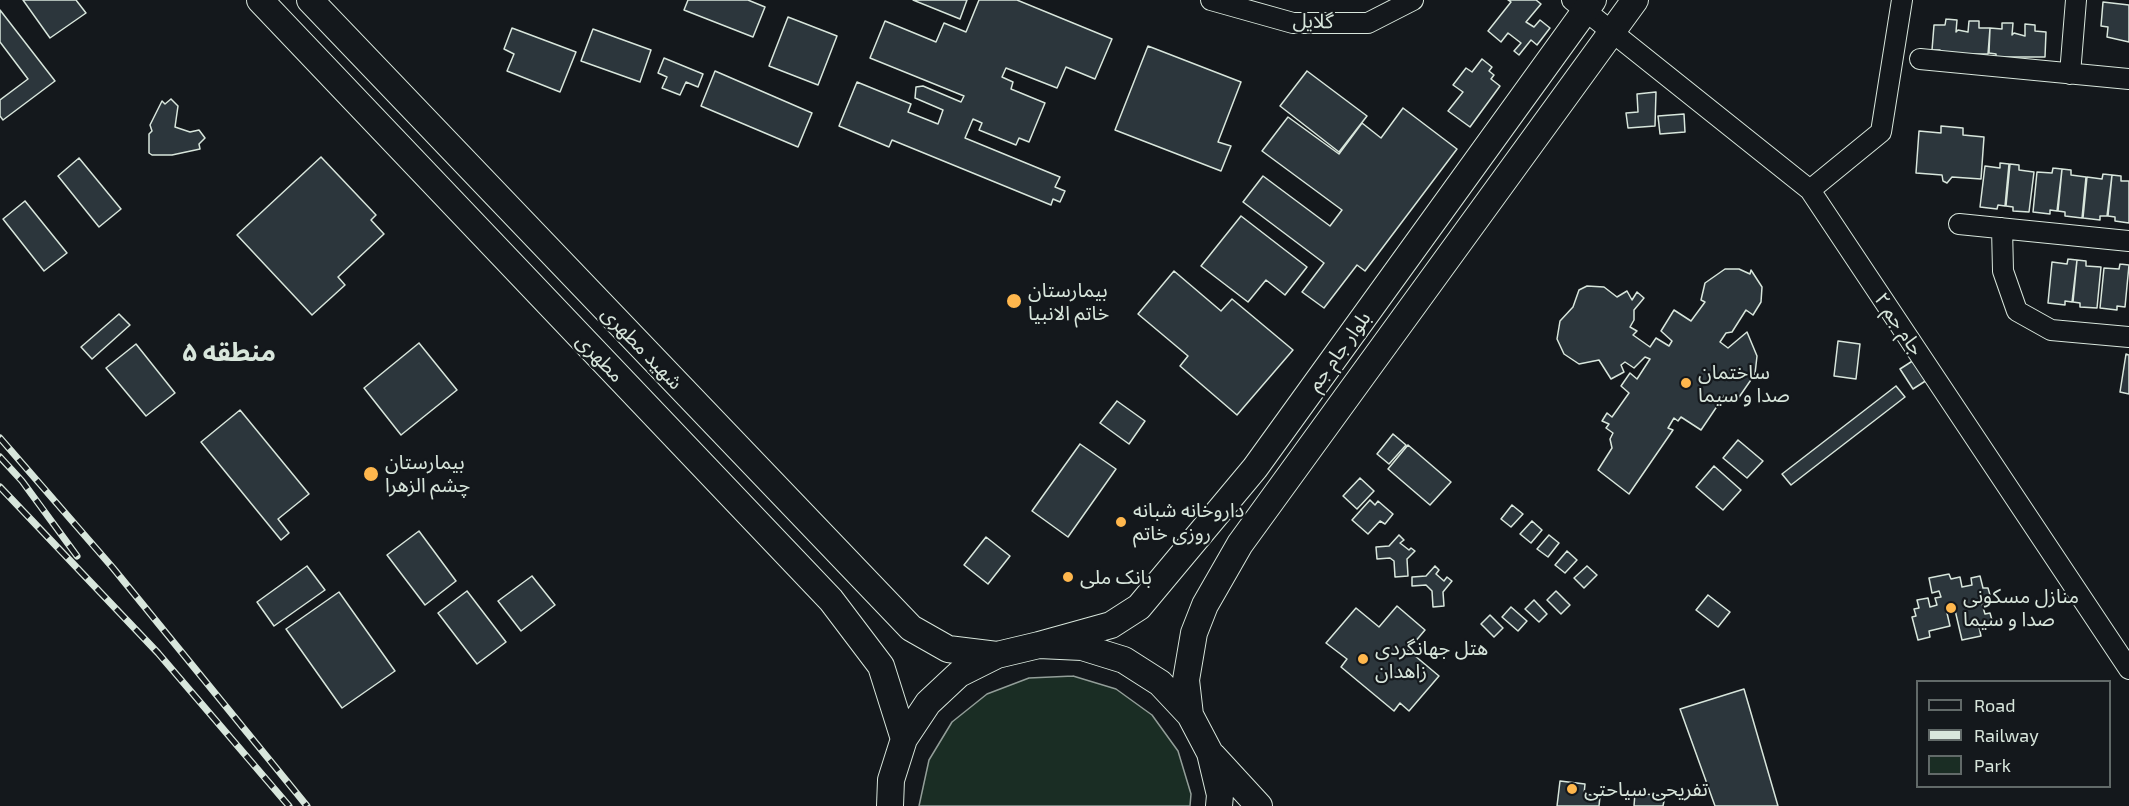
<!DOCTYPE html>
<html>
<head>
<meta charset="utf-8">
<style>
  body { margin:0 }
  #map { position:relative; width:2129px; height:806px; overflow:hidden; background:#14181c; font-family:"Exo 2",sans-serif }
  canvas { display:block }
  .legend { position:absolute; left:1916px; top:680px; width:195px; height:108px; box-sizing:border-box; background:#14181c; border:2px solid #626a69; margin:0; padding:8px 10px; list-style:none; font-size:18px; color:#d8e6dc }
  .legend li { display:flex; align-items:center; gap:12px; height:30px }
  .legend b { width:30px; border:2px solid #626a69 }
</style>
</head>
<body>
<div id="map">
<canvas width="2129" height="806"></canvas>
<ul class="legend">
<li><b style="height:8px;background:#14181c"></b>Road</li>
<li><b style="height:8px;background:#d8e6dc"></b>Railway</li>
<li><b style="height:16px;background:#1a2d24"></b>Park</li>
</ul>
</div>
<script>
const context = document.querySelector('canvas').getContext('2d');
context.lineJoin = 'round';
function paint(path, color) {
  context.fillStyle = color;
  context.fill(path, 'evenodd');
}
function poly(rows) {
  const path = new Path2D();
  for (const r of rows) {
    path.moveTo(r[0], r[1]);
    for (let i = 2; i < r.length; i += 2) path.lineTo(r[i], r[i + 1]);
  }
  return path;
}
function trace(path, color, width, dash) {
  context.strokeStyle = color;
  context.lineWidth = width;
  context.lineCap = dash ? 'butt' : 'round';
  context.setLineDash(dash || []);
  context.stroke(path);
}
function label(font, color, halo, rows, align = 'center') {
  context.font = font + ' "Exo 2","Noto Sans Arabic",sans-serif';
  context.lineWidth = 4.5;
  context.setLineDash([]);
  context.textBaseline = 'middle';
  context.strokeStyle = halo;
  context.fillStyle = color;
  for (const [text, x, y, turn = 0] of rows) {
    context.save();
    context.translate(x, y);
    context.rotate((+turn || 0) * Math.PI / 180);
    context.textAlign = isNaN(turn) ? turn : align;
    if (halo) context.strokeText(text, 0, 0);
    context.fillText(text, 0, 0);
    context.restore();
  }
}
const green = poly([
  [1073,676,1116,689,1152,715,1178,751,1191,794,1190,806,919,806,929,760,952,722,987,694,1029,678,1073,676]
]);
paint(green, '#1a2d24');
trace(green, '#939e99', 1.5);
const building = poly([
  [23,0,76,0,86,13,50,38,23,0],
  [688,0,748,0,765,7,753,37,684,10,688,0],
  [913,0,967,0,960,19,913,0],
  [979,0,1017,0,1112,39,1095,79,1066,67,1057,88,1006,68,1002,77,1013,82,1011,89,1045,103,1029,142,1019,138,1016,145,979,130,982,123,973,119,965,138,1060,177,1055,187,1065,191,1060,202,1053,199,1051,205,892,140,889,147,839,126,857,82,911,104,908,112,938,124,943,110,915,98,916,87,923,86,961,102,964,96,870,58,885,21,936,42,944,23,966,32,979,0],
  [1508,0,1536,0,1541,4,1526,22,1534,27,1540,20,1550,28,1537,45,1531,40,1519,55,1514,51,1521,43,1508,33,1501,42,1488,31,1511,2,1508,0],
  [2103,2,2129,5,2129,42,2107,37,2108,27,2101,26,2103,2],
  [0,10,55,81,3,120,0,116,0,100,28,79,0,42,0,10],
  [788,17,837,36,818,85,769,66,788,17],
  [1946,19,1957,20,1956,32,1958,30,1968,32,1969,21,1979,21,1979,28,1990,28,1988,54,1940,54,1940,50,1932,50,1934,25,1945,25,1946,19],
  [2002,23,2013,23,2012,35,2014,33,2025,36,2025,24,2035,25,2035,31,2046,32,2045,57,1996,57,1996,54,1989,53,1990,28,2002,29,2002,23],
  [512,28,576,52,560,92,507,71,514,54,504,49,512,28],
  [593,29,651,50,640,82,581,61,593,29],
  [1148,46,1241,82,1218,142,1231,146,1221,171,1115,130,1148,46],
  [664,58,703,74,698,87,686,82,680,95,662,88,667,77,658,73,664,58],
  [1482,59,1492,67,1489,71,1494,75,1491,79,1500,86,1470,127,1448,111,1463,92,1453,85,1466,68,1472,72,1482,59],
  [715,71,812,113,798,147,701,106,715,71],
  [1307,71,1367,116,1339,152,1280,106,1307,71],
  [1656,92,1655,126,1628,128,1626,113,1638,112,1637,94,1656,92],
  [171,99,178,106,175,127,190,132,199,130,205,138,199,144,200,149,172,155,152,155,149,153,149,134,152,131,150,125,162,101,165,104,171,99],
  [1403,108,1457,149,1365,271,1357,265,1324,308,1302,292,1324,263,1243,202,1263,176,1330,226,1342,210,1262,151,1288,117,1339,154,1362,123,1381,138,1403,108],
  [1684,114,1685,132,1660,134,1658,116,1684,114],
  [1941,126,1963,128,1963,135,1984,137,1981,179,1952,177,1947,183,1943,181,1942,175,1916,173,1919,131,1941,133,1941,126],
  [321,157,376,215,371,220,384,234,338,277,345,285,312,315,237,235,321,157],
  [79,158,121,209,99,227,58,176,79,158],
  [2000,163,2009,164,2005,206,1998,205,1997,209,1980,207,1985,166,2000,168,2000,163],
  [2010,164,2019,165,2019,170,2034,172,2029,212,2013,211,2013,207,2006,206,2010,164],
  [2053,168,2062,169,2057,211,2050,210,2050,214,2033,212,2037,172,2052,173,2053,168],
  [2062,169,2071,170,2071,175,2086,177,2082,218,2065,216,2065,212,2058,211,2062,169],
  [2103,174,2112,175,2107,216,2100,216,2100,220,2083,218,2087,177,2102,179,2103,174],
  [2112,175,2121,176,2121,181,2129,181,2129,223,2115,221,2115,217,2108,216,2112,175],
  [25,201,67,253,44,271,3,219,25,201],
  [1241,216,1307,267,1285,295,1266,280,1248,302,1201,266,1241,216],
  [2068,259,2077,260,2072,302,2065,301,2065,305,2048,303,2052,262,2067,264,2068,259],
  [2077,260,2086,261,2086,266,2101,267,2097,308,2080,307,2080,303,2073,302,2077,260],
  [2120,264,2129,265,2125,307,2117,306,2117,310,2100,308,2104,268,2119,269,2120,264],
  [1725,269,1739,269,1750,274,1751,270,1762,287,1761,302,1753,315,1746,310,1732,332,1726,333,1720,342,1728,348,1747,332,1757,356,1755,374,1735,403,1724,396,1701,430,1681,417,1678,421,1674,418,1668,428,1673,430,1629,494,1598,470,1612,448,1610,439,1613,433,1606,428,1609,424,1602,421,1607,413,1612,417,1629,393,1621,386,1630,373,1637,379,1650,359,1645,357,1634,368,1625,362,1621,365,1624,372,1611,379,1599,360,1579,364,1564,354,1557,339,1560,321,1573,307,1579,290,1587,286,1604,287,1617,297,1627,291,1632,300,1637,292,1644,298,1634,310,1634,320,1630,327,1637,331,1633,335,1650,347,1656,338,1669,346,1672,341,1661,331,1674,310,1691,321,1705,302,1701,300,1705,283,1725,269],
  [1174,271,1221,311,1232,299,1293,350,1237,415,1180,366,1188,356,1138,314,1174,271],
  [119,314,130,325,92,359,81,347,119,314],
  [1838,341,1860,344,1856,379,1834,376,1838,341],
  [419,343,457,390,401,435,364,388,419,343],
  [136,344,175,393,146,416,106,368,136,344],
  [2126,354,2129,355,2129,394,2120,392,2126,354],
  [1914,360,1927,380,1913,389,1900,369,1914,360],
  [1896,386,1905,397,1791,485,1782,474,1896,386],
  [1117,401,1145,421,1129,444,1100,423,1117,401],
  [240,410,309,494,278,519,289,533,281,540,201,442,240,410],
  [1393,434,1406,445,1389,464,1377,454,1393,434],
  [1738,440,1763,461,1747,478,1723,458,1738,440],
  [1080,444,1116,469,1068,537,1032,511,1080,444],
  [1408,445,1451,482,1430,505,1388,469,1408,445],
  [1714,466,1741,490,1723,510,1696,487,1714,466],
  [1360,478,1374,491,1357,509,1343,496,1360,478],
  [1370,500,1375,505,1378,501,1393,514,1385,524,1380,521,1368,534,1352,520,1370,500],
  [1512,505,1523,514,1511,527,1501,519,1512,505],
  [1532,521,1542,530,1531,543,1520,534,1532,521],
  [419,531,456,581,425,605,387,555,419,531],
  [1399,535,1404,540,1400,543,1409,550,1411,548,1415,551,1407,559,1408,576,1395,577,1394,561,1390,558,1377,559,1376,547,1389,546,1399,535],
  [1549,535,1559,543,1548,557,1537,549,1549,535],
  [986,537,1010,556,988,584,964,565,986,537],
  [1567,551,1577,560,1565,573,1555,565,1567,551],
  [307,566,325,590,274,626,257,602,307,566],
  [1435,566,1439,570,1436,574,1444,581,1447,577,1452,581,1443,592,1444,606,1433,607,1432,591,1426,585,1412,586,1412,577,1426,576,1435,566],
  [1587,566,1597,575,1584,588,1574,578,1587,566],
  [1949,574,1951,579,1960,577,1962,587,1972,585,1971,578,1980,576,1983,588,1988,588,1992,602,1982,604,1985,614,1990,613,1993,624,1979,627,1981,636,1962,640,1955,610,1947,613,1950,626,1929,631,1930,637,1918,640,1912,617,1916,616,1914,609,1919,608,1917,600,1928,598,1930,607,1937,605,1935,598,1941,597,1939,591,1932,593,1929,578,1949,574],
  [532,576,555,605,521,631,498,601,532,576],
  [467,591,506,642,477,664,438,613,467,591],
  [1556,591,1570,605,1561,614,1547,600,1556,591],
  [339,592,395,671,342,708,286,629,339,592],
  [1708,595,1730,612,1718,627,1696,610,1708,595],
  [1534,600,1547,614,1539,622,1525,609,1534,600],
  [1397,606,1425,630,1408,650,1439,676,1409,711,1400,703,1394,711,1341,667,1347,659,1326,643,1356,608,1379,627,1397,606],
  [1511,607,1527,621,1518,631,1502,617,1511,607],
  [1490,615,1503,628,1494,637,1481,624,1490,615],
  [1744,689,1778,806,1715,806,1680,709,1744,689],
  [1560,781,1585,784,1584,794,1600,796,1599,806,1557,806,1560,781],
  [1635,793,1665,796,1663,806,1634,806,1635,793]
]);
paint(building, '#2c363c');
trace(building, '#d8e6dc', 1.5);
const minor = poly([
  [1211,0,1293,23,1368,23,1413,0],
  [1572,0,1810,190,2129,669],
  [1920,59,2129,79],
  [2070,74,2076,0],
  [1810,190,1881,132,1902,0],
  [1959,224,2129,241],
  [2002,228,2003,271,2017,311,2051,330,2129,337]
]);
const major = poly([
  [260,0,831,600,881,666,904,739],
  [310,0,911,628,948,649,997,655],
  [1039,645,1111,625,1139,607,1255,468,1593,0],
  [1190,715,1186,680,1194,633,1205,605,1240,544,1635,0],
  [1213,756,1259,806],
  [890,806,891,780,904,739,928,703,959,674,997,655,1039,645,1082,647,1124,660,1160,683,1190,715,1210,753,1220,795,1219,806]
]);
trace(minor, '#d8e6dc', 22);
trace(major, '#d8e6dc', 28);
trace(minor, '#14181c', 20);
trace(major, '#14181c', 26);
const rail = poly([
  [0,438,113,568,307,806],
  [0,457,22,481,77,556],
  [0,487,158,653,289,806]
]);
trace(rail, '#d8e6dc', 7);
trace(rail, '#14181c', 4.5, [14]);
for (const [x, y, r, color] of [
  [1014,301,8,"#ffb74d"],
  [1686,383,6,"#ffb74d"],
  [371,474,8,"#ffb74d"],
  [1121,522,6,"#ffb74d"],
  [1068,577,6,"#ffb74d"],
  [1951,608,6,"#ffb74d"],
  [1363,659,6,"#ffb74d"],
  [1572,789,6,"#ffb74d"]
]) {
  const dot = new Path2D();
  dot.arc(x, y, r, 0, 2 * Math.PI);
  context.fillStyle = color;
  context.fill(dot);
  trace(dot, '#14181c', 2);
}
label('20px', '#d8e6dc', '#14181c', [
  ["گلایل",1313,21,2],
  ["جام جم ۲",1899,324,56],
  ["شهید مطهری",642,348,46],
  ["بلوار جام جم",1339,351,-54],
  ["مطهری",600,358,46]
]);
label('20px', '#d8e6dc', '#14181c', [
  ["بیمارستان",1028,290],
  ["خاتم الانبیا",1028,313],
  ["ساختمان",1698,372],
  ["صدا و سیما",1698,395],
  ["بیمارستان",385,462],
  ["چشم الزهرا",385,485],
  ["داروخانه شبانه",1133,510],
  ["روزی خاتم",1133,533],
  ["بانک ملی",1080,577],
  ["منازل مسکونی",1963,596],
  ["صدا و سیما",1963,619],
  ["هتل جهانگردی",1375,648],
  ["زاهدان",1375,671],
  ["تفریحی سیاحتی",1584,789]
], 'left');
label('bold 26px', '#d8e6dc', '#14181c', [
  ["منطقه ۵",229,352]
]);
</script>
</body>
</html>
